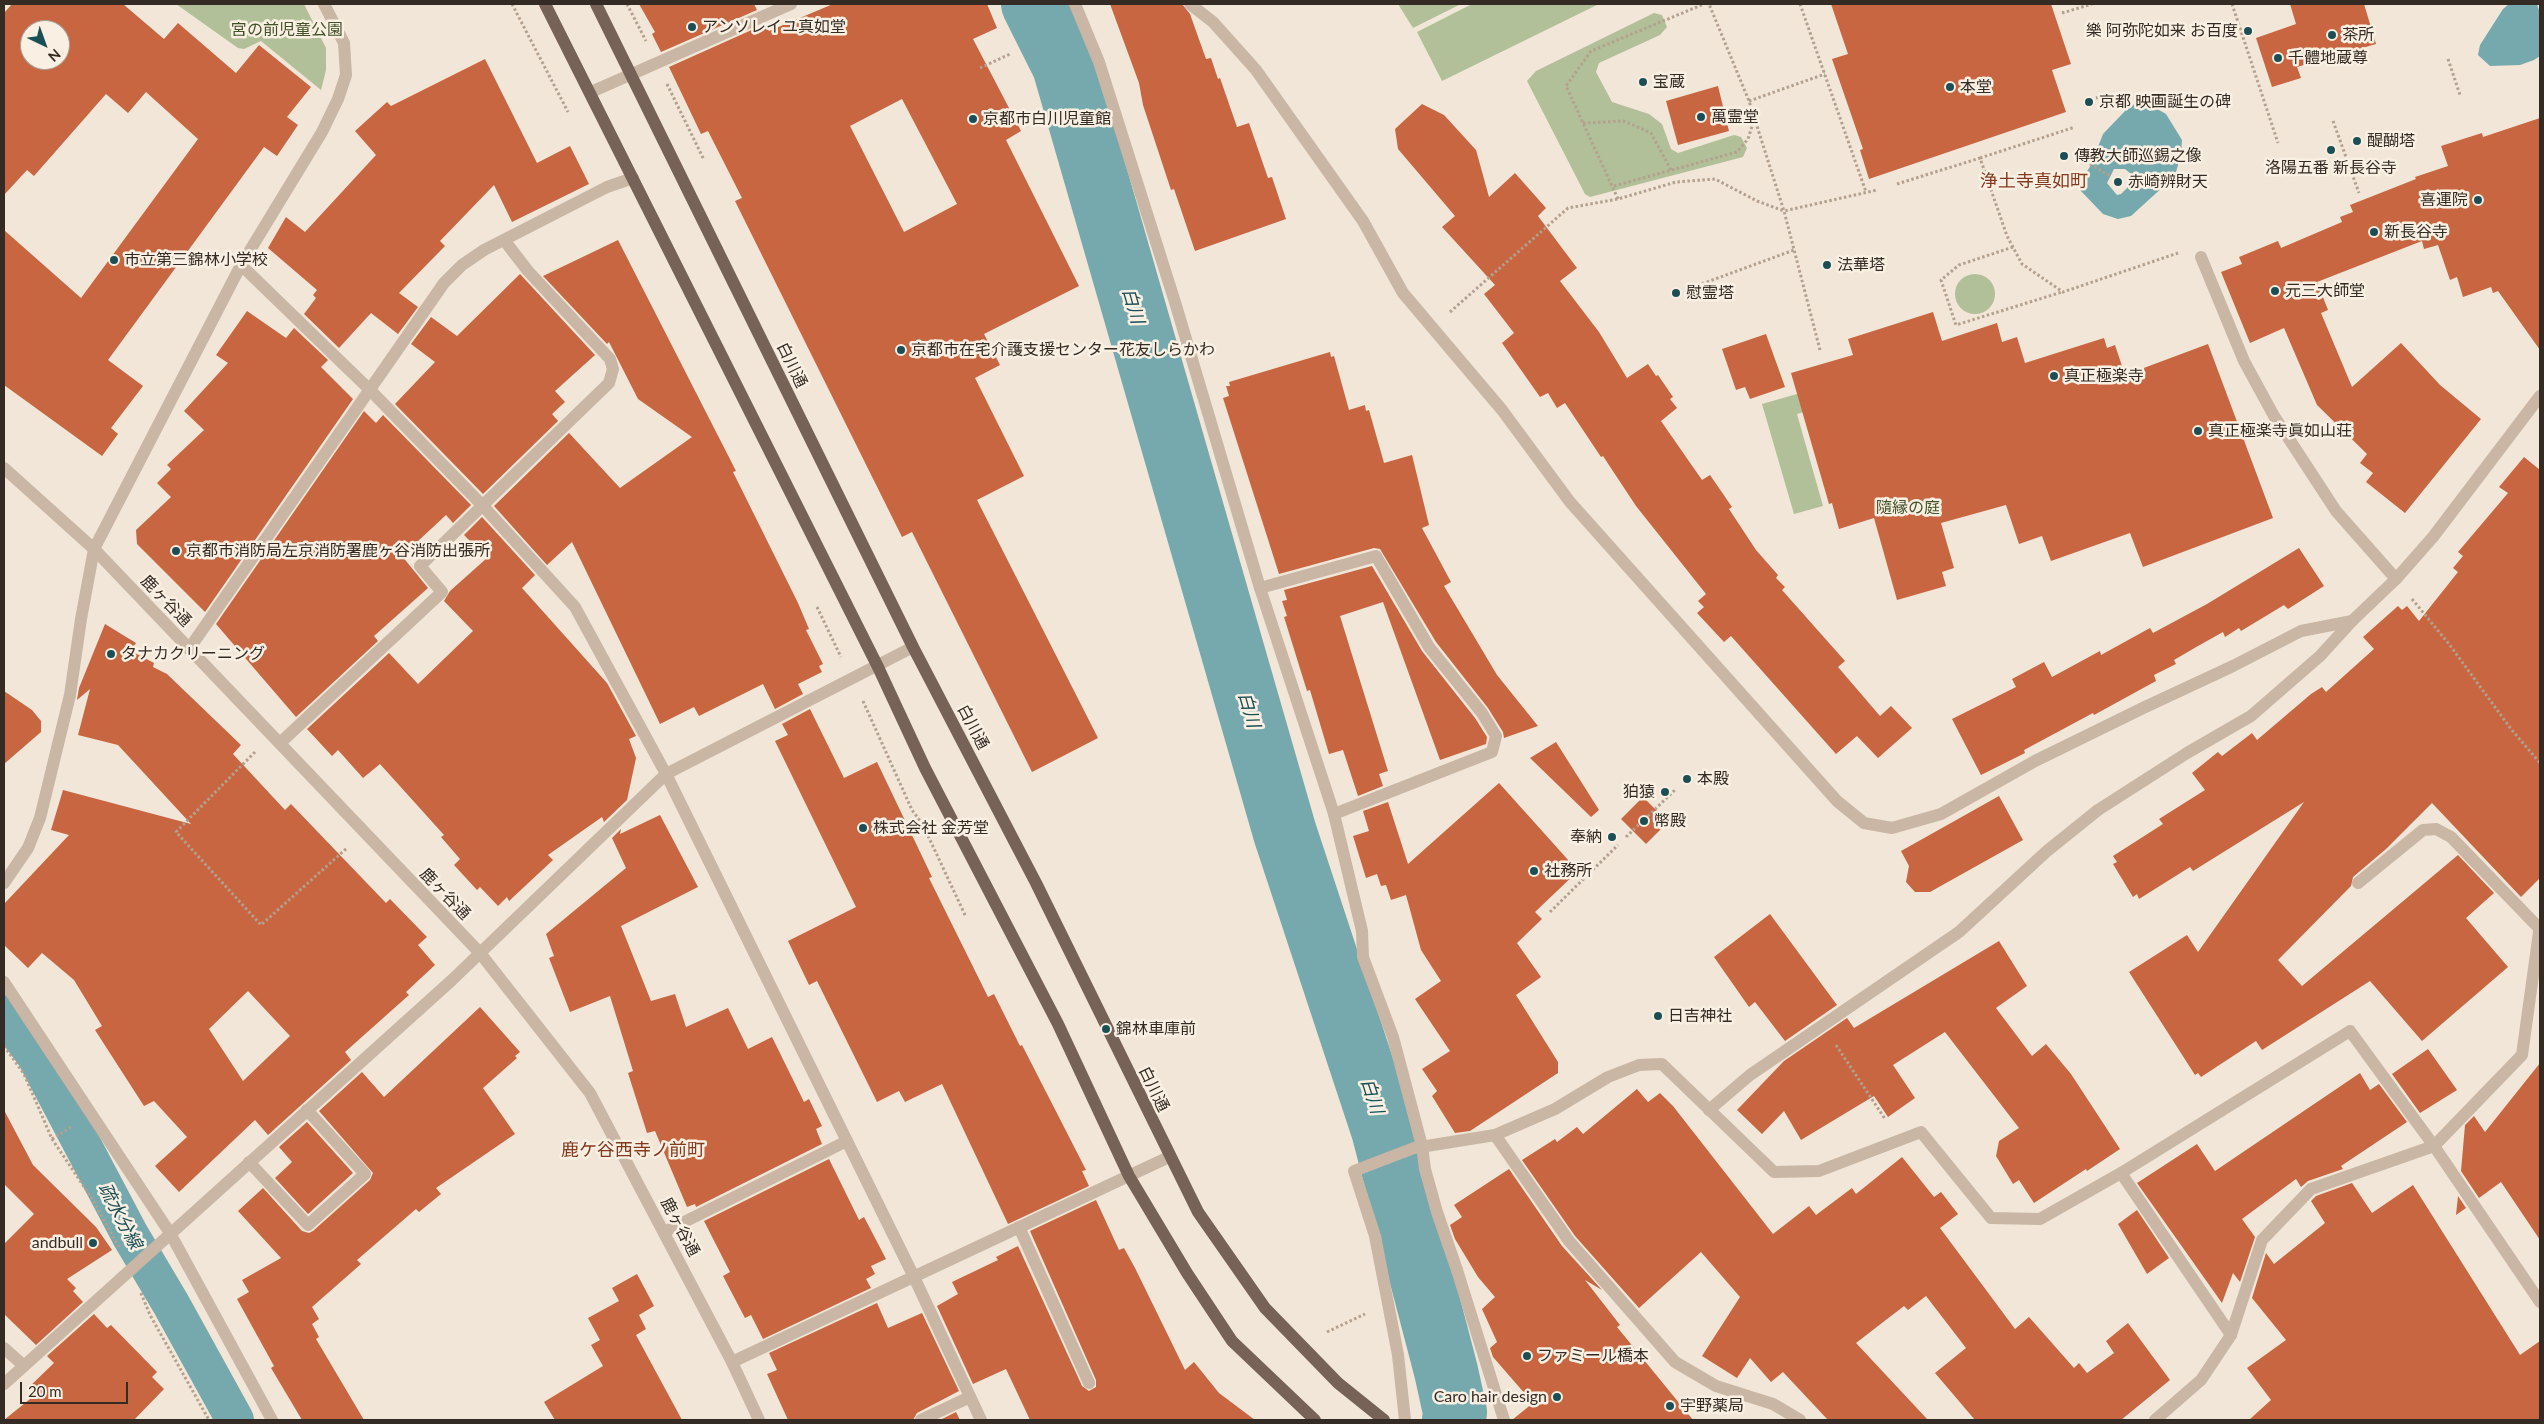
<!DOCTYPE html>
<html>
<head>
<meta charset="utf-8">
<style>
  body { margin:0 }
  #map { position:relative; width:2544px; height:1424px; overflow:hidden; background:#f1e6d7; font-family:Lato,sans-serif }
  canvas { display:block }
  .frame { position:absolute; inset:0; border:5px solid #342b25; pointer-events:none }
  .north { position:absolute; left:20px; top:20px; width:50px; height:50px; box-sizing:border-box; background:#f9f0e3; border:1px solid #aaa197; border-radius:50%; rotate:138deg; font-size:14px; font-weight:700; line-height:20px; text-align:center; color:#342b25 }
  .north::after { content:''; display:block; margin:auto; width:18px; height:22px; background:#1b4f55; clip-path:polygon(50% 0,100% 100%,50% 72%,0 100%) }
  .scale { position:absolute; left:20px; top:1382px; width:108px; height:22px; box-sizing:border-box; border:2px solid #342b25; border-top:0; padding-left:6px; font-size:15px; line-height:18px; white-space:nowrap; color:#342b25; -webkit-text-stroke:4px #f9f0e3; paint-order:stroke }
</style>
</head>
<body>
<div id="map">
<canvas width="2544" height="1424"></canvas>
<div class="frame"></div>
<div class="north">N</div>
<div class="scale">20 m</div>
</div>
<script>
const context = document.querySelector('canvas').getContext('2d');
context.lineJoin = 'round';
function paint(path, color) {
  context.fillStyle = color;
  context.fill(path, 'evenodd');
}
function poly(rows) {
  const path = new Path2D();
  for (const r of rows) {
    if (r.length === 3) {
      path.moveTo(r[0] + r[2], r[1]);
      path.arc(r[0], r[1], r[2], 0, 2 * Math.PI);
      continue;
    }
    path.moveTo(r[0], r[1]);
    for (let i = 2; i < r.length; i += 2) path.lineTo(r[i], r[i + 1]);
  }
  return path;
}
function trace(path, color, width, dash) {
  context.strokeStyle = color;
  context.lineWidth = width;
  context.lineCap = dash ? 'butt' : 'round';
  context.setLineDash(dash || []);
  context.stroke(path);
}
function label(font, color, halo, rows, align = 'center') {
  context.font = font + ' Lato,"Noto Sans JP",sans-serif';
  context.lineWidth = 5;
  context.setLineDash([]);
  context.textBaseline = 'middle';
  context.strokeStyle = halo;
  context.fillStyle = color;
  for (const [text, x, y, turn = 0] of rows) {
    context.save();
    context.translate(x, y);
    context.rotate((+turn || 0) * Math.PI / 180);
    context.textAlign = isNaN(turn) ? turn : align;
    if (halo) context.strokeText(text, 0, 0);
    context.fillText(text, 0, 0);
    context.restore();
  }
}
paint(poly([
  [176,4,304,4,326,48,326,70,321,90,261,41,244,49,238,48],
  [1398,4,1461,4,1413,28],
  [1472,4,1599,4,1442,81,1417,32],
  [1654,13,1662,15,1667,27,1660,35,1599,63,1596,72,1612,102,1649,114,1662,124,1671,149,1678,153,1734,135,1741,137,1747,148,1743,157,1590,197,1585,194,1527,81,1536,71],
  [1975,294,20],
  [1856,377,1861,395,1797,414,1823,506,1794,514,1762,404]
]), '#b1c098');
paint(poly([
  [2509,4,2537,4,2540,13,2540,56,2534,60,2520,65,2490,66,2478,55,2480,45,2503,9],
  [2137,102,2152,106,2166,114,2182,140,2181,154,2175,176,2131,216,2118,219,2103,214,2080,190,2081,181,2091,165,2103,134,2125,111],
  [2114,169,2125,169,2131,174,2130,185,2121,194,2117,195,2107,183]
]), '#76a9ae');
trace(poly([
  [4,1014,35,1055,130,1235,171,1304,235,1420]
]), '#76a9ae', 38);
trace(poly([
  [1033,4,1064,66,1285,833,1383,1130,1446,1371,1455,1412,1454,1420]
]), '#76a9ae', 64);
paint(poly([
  [12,4,123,4,164,39,178,23,236,73,259,45,311,87,287,117,298,125,277,156,264,147,108,360,143,386,111,428,118,434,102,456,4,385,4,230,81,298,198,139,146,92,128,113,106,94,34,176,27,170,4,195,4,13],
  [30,30,60,30,60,60,30,60],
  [639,4,754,4,757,10,661,52,652,34,655,32],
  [833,4,987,4,997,28,973,39,1021,131,1006,140,1079,286,984,334,1000,365,975,378,1024,476,977,500,1098,738,1032,772,912,532,902,537,735,201,742,198,708,131,701,134,669,67,765,24,769,31],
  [902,99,957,204,904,232,850,126],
  [1110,4,1182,4,1190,14,1206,59,1211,58,1218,79,1220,78,1237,127,1249,123,1268,178,1272,177,1286,219,1195,251,1174,189,1171,190,1143,105,1139,83],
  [1831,4,2051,4,2071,64,2052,70,2066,112,1869,179,1860,150,1863,149,1832,59,1848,54],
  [2290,4,2364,4,2376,44,2297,67,2301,78,2272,87,2256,38,2296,24],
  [485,59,537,163,570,146,589,184,512,222,494,185,440,241,445,246,399,293,418,307,398,334,371,313,339,348,304,314,316,298,313,295,317,290,268,248,286,217,305,232,376,155,355,131,387,102,391,106],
  [1718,86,1729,131,1678,145,1666,101],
  [1422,104,1444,115,1476,150,1489,197,1515,173,1546,208,1538,216,1577,268,1560,281,1599,332,1627,378,1648,364,1656,376,1658,375,1673,397,1670,399,1677,408,1661,421,1702,480,1710,475,1732,507,1729,509,1756,550,1778,575,1776,578,1785,587,1782,590,1845,661,1838,667,1880,716,1891,706,1912,728,1878,758,1857,736,1836,754,1731,636,1724,642,1697,613,1704,607,1698,601,1706,594,1636,506,1603,456,1601,457,1565,403,1557,408,1548,393,1540,397,1502,343,1514,333,1484,294,1495,285,1442,227,1455,216,1398,149,1395,129],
  [2540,118,2540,350,2498,291,2493,293,2491,287,2463,297,2457,277,2450,280,2438,245,2424,249,2422,241,2317,282,2328,310,2321,313,2352,387,2401,343,2440,385,2481,419,2405,513,2366,482,2373,473,2360,463,2367,454,2317,405,2284,328,2250,343,2221,272,2242,264,2239,257,2278,241,2281,248,2342,222,2340,217,2353,212,2350,205,2416,179,2415,177,2448,166,2441,146,2482,133,2483,137],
  [618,240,736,471,733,472,798,603,809,629,806,630,823,664,819,666,822,672,798,684,803,694,775,709,763,684,699,716,694,707,660,724,572,542,547,565,494,506,569,433,620,488,692,437,638,399,609,342,607,344,543,276],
  [520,274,595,355,555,391,565,402,552,414,558,421,483,494,395,404,435,362,411,344,431,317,457,336],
  [247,311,286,338,294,328,328,360,321,367,353,399,205,612,137,544,136,530,171,497,157,483,171,469,167,465,204,430,184,411,228,363,216,355],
  [1933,312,1942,341,1997,323,2002,342,2017,337,2025,363,2104,338,2107,348,2115,345,2125,375,2208,344,2273,518,2143,567,2130,533,2051,561,2042,536,2019,544,2006,505,1941,523,1954,568,1942,572,1946,586,1897,600,1874,518,1839,529,1832,503,1829,504,1791,373,1853,355,1848,339],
  [1766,334,1785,387,1750,399,1745,387,1736,390,1722,349],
  [1330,352,1331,357,1334,356,1349,410,1365,405,1366,411,1369,410,1384,463,1412,455,1429,525,1422,528,1451,582,1444,586,1497,675,1538,726,1504,738,1503,732,1488,708,1436,642,1380,549,1374,548,1279,574,1223,398,1229,396,1226,386,1230,386,1229,382],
  [364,411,376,423,383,415,471,505,453,523,446,515,402,556,428,588,374,636,378,641,296,717,216,624],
  [2524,457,2540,470,2540,878,2521,897,2432,803,2386,849,2353,877,2351,886,2278,960,2302,986,2458,855,2494,893,2466,918,2508,967,2422,1041,2370,981,2262,1050,2256,1041,2201,1077,2198,1073,2195,1075,2129,972,2187,935,2198,952,2304,802,2193,871,2190,867,2139,899,2137,894,2133,897,2113,864,2117,862,2113,856,2163,824,2159,819,2205,790,2192,773,2218,752,2222,756,2252,733,2257,740,2311,694,2322,687,2326,692,2374,649,2363,637,2398,606,2402,610,2407,606,2419,621,2458,572,2453,568,2463,556,2458,552,2508,493,2499,487],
  [482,517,535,575,522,588,607,683,636,736,629,739,636,758,627,800,604,822,602,817,548,855,553,860,509,901,507,897,498,906,480,887,477,890,454,865,460,859,441,837,444,835,380,764,363,778,338,750,332,756,307,729,389,653,418,684,473,631,444,601,450,591,487,558,464,535],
  [2299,548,2324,586,2288,609,2284,605,2241,631,2239,628,2225,637,2223,632,2198,646,2174,660,2176,664,2154,675,2156,681,2094,715,2093,713,2024,750,2025,753,1981,775,1952,719,2016,687,2012,679,2044,662,2052,677,2100,651,2101,655,2150,628,2153,633,2207,604],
  [1372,566,1422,651,1475,718,1487,737,1486,744,1440,760,1383,602,1340,616,1388,771,1379,774,1383,786,1358,796,1343,750,1329,754,1310,690,1307,691,1284,617,1287,616,1282,601,1287,600,1284,590],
  [105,624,136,643,131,651,154,663,153,667,167,674,241,745,233,754,285,810,291,804,386,903,390,899,427,937,418,945,435,965,406,992,409,995,345,1052,351,1060,268,1135,255,1120,179,1192,155,1166,187,1137,154,1101,144,1106,95,1030,102,1026,74,980,42,953,28,968,4,945,4,904,69,835,51,830,63,790,191,824,118,745,78,735,90,689,77,700,79,688],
  [248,991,290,1036,243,1081,209,1029],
  [4,691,32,710,41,721,41,732,4,764],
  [810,709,844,778,877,762,932,877,929,878,988,997,994,994,1020,1046,1022,1045,1086,1170,1082,1171,1089,1186,1008,1224,942,1084,905,1102,899,1091,877,1102,817,981,809,985,788,941,856,907,775,741,788,735,782,724],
  [1556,742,1599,810,1591,817,1530,758],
  [1499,783,1578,871,1535,912,1542,919,1517,943,1541,977,1516,995,1558,1062,1558,1073,1470,1131,1455,1133,1432,1096,1437,1091,1422,1069,1450,1051,1415,999,1441,981,1421,950,1406,895,1391,900,1386,885,1381,886,1377,874,1366,878,1353,836,1369,831,1363,811,1388,802,1408,864],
  [1999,796,2023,840,1930,892,1915,892,1906,882,1909,866,1901,851],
  [1643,797,1668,822,1646,844,1621,819],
  [660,815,698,887,621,926,651,1001,675,994,686,1027,728,1008,748,1049,772,1037,804,1102,809,1099,822,1126,816,1129,822,1144,696,1207,695,1204,687,1207,655,1131,647,1133,628,1073,633,1071,610,996,570,1012,549,958,554,956,546,934,626,868,612,838,621,829,620,834],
  [1770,914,1837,1005,1785,1041,1755,1002,1749,1007,1714,957],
  [1999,941,2027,986,1996,1008,2032,1056,2046,1044,2071,1074,2120,1149,2087,1171,2086,1169,2034,1203,2019,1180,2013,1184,1996,1156,1999,1141,2019,1128,1945,1032,1893,1065,1915,1098,1888,1117,1874,1096,1801,1140,1784,1111,1762,1134,1737,1110,1784,1061,1847,1018,1854,1028],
  [480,1007,520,1052,515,1056,517,1058,483,1088,515,1134,436,1188,441,1194,419,1212,416,1209,357,1260,361,1264,312,1307,319,1319,312,1324,319,1337,316,1339,364,1420,302,1420,271,1368,274,1366,237,1299,249,1292,242,1280,281,1258,238,1211,263,1188,302,1231,309,1233,313,1231,370,1180,373,1173,319,1111,362,1072,384,1097],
  [2428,1049,2457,1090,2420,1113,2392,1074],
  [2540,1063,2540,1240,2501,1182,2479,1198,2461,1171,2465,1125,2474,1116,2485,1132],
  [2360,1073,2370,1090,2379,1084,2407,1122,2341,1166,2343,1169,2308,1181,2301,1187,2296,1179,2242,1219,2255,1237,2240,1282,2233,1273,2222,1303,2137,1183,2197,1144,2215,1171],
  [1637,1089,1648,1102,1660,1093,1673,1106,1773,1234,1809,1206,1816,1215,1852,1188,1856,1194,1902,1157,1934,1197,1941,1192,1958,1214,1940,1228,2015,1329,2029,1317,2074,1368,2079,1363,2087,1373,2114,1353,2106,1341,2128,1323,2170,1380,2121,1420,1975,1420,1935,1373,1966,1348,1926,1296,1908,1310,1904,1306,1856,1343,1928,1420,1828,1420,1783,1372,1771,1382,1750,1358,1737,1378,1702,1356,1740,1297,1701,1252,1639,1308,1575,1236,1522,1160,1555,1139,1557,1142,1577,1127,1583,1134],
  [4,1110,33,1165,96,1227,112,1250,67,1279,76,1288,73,1291,83,1302,36,1345,4,1314,4,1244,34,1214,4,1184],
  [307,1122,353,1173,308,1214,275,1178,292,1162,279,1147],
  [829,1159,859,1220,864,1217,886,1259,871,1266,875,1274,866,1279,871,1288,763,1339,751,1315,745,1318,723,1276,730,1272,704,1221],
  [1509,1169,1562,1246,1602,1290,1585,1280,1620,1325,1617,1327,1693,1420,1512,1420,1533,1403,1493,1357,1490,1348,1497,1342,1482,1309,1495,1297,1478,1277,1455,1239,1450,1225,1462,1217,1454,1205],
  [2352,1183,2372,1213,2413,1185,2520,1355,2540,1341,2540,1420,2249,1420,2271,1400,2247,1368,2286,1340,2252,1298,2266,1253,2274,1264,2325,1223,2311,1201,2316,1196],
  [2458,1196,2466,1208,2456,1215],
  [1096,1200,1119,1250,1124,1248,1135,1268,1185,1370,1194,1362,1219,1393,1255,1420,1030,1420,1006,1369,973,1384,937,1306,958,1294,952,1282,998,1260,996,1257,1018,1246,1082,1386,1089,1391,1096,1387,1096,1380,1030,1231],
  [2137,1210,2169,1258,2147,1274,2118,1224],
  [637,1274,654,1306,639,1315,646,1329,636,1335,682,1420,555,1420,544,1402,603,1366,591,1345,600,1340,588,1318,619,1301,612,1288],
  [877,1303,888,1328,922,1313,959,1391,917,1413,913,1420,788,1420,767,1374,777,1370,769,1353],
  [94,1314,107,1328,111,1325,157,1372,152,1377,164,1389,134,1420,4,1420,35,1395,28,1388,54,1363,47,1356],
  [956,1412,960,1420,940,1420]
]), '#c76640');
trace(poly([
  [512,4,568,112],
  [627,4,646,41],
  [1800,4,1866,192],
  [2232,4,2278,143],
  [2062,13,2092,4],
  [2448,59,2460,95],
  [980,68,1010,54],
  [667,84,704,160],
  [2096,98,2103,96],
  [1749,101,1825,74],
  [2333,121,2359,193],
  [1583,123,1624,121,1651,133,1671,170],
  [1980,158,2075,127],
  [2090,164,2110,176],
  [1897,184,1980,158,2007,236,2022,264,2063,292,2178,253],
  [1614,186,1737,152,1748,139,1754,120],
  [1618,199,1566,86,1591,51,1704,4],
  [2013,247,1959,265,1941,280,1956,325,2062,292],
  [1688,289,1794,250],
  [1450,312,1568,208,1618,199,1676,182,1715,179,1757,201,1784,211,1749,101,1709,4],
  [1820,350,1784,211,1877,190],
  [2412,599,2449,644,2511,729,2540,763],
  [817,607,841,657],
  [863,701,912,810,923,825,966,917],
  [255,752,176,832,261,925,347,848],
  [1626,837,1675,790],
  [1550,912,1618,845],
  [1836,1045,1885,1119],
  [4,1046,24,1074,52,1139,91,1197,119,1247],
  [52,1139,71,1127],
  [141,1293,150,1315,209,1420],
  [1327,1332,1365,1314]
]), '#b4a08e', 3, [2.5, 2.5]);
trace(poly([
  [2201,257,2244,361,2274,416,2336,511,2396,579],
  [1260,588,1376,556,1429,647,1482,713,1496,736,1492,752,1334,814],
  [280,743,442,592,420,566,609,383,613,369,610,359,528,271,504,240],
  [2358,883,2423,830,2436,829,2451,837,2538,927],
  [4,982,170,1233,272,1420],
  [1709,1110,1750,1075,1959,932,2047,851,2098,810,2187,753,2251,716,2320,656,2352,621],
  [1422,1146,1425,1169,1437,1212,1457,1270],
  [249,1162,308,1225,365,1174,307,1110],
  [2121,1173,2231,1335],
  [1019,1227,1089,1383],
  [664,1232,847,1141],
  [4,1348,24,1366],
  [921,1420,970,1397]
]), '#c9b6a4', 12);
trace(poly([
  [1075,4,1099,62,1175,302,1260,588,1334,814,1362,931,1363,957,1393,1037,1422,1146],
  [1190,4,1213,22,1256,70,1363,221,1403,293,1502,410,1570,502,1837,801,1864,823,1892,828,1941,814,2035,761,2143,708,2233,666,2301,631,2352,621,2396,579,2433,537,2540,396],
  [591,92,791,4],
  [241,265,370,390,483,506,575,607,666,774,914,1277,981,1420],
  [189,649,444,283,462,265,484,250,607,187,633,178],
  [4,883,28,848,40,818,70,695,81,619,94,549,241,265,322,132,338,99,346,75,344,43,324,4],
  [1495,1135,1569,1241,1675,1362,1716,1386,1773,1404,1800,1420],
  [1457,1270,1504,1420],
  [732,1362,1169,1157],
  [4,1384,452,980,666,774,913,647],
  [1405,1420,1398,1355,1375,1236,1354,1171,1414,1148,1495,1135,1555,1109,1608,1077,1639,1065,1662,1064,1774,1172,1819,1171,1921,1132,1991,1218,2040,1219,2121,1173,2350,1031,2434,1146,2540,1302],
  [2155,1420,2201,1380,2231,1335,2262,1240,2311,1189,2434,1146,2522,1055,2540,925]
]), '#c9b6a4', 12);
trace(poly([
  [4,468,94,549,480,953,590,1093,732,1362,759,1420]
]), '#c9b6a4', 12);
trace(poly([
  [545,4,878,667,925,768,1058,1024,1129,1176,1187,1273,1232,1341,1315,1420],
  [596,4,913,647,1036,883,1198,1212,1265,1308,1338,1383,1384,1420]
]), '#766256', 12);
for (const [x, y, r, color] of [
  [692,27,5,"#1b4f55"],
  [2248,31,5,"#1b4f55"],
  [2332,35,5,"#1b4f55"],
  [2278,58,5,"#1b4f55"],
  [1643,82,5,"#1b4f55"],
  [1950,87,5,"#1b4f55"],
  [2089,102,5,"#1b4f55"],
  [1701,117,5,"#1b4f55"],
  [973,119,5,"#1b4f55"],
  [2357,141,5,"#1b4f55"],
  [2331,150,5,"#1b4f55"],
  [2064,156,5,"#1b4f55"],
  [2118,182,5,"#1b4f55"],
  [2478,200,5,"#1b4f55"],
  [2374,232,5,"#1b4f55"],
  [114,260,5,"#1b4f55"],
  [1827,265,5,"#1b4f55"],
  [2275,291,5,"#1b4f55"],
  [1676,293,5,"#1b4f55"],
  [901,350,5,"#1b4f55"],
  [2054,376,5,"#1b4f55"],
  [2198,431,5,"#1b4f55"],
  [176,551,5,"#1b4f55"],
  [111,654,5,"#1b4f55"],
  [1687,779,5,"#1b4f55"],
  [1665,792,5,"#1b4f55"],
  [1644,821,5,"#1b4f55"],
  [863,828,5,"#1b4f55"],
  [1612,837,5,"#1b4f55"],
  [1534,871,5,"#1b4f55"],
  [1658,1016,5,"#1b4f55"],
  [1106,1029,5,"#1b4f55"],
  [93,1243,5,"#1b4f55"],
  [1527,1356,5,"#1b4f55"],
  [1557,1397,5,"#1b4f55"],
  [1670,1406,5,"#1b4f55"]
]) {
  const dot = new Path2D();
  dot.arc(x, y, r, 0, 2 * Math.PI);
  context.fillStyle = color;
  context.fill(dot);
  trace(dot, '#f9f0e3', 2);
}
label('16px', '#342b25', '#f9f0e3', [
  ["アンソレイユ真如堂",702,27],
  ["樂 阿弥陀如来 お百度",2238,31,"right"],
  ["茶所",2342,35],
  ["千體地蔵尊",2288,58],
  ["宝蔵",1653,82],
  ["本堂",1960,87],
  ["京都 映画誕生の碑",2099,102],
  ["萬霊堂",1711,117],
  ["京都市白川児童館",983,119],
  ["醍醐塔",2367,141],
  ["傳教大師巡錫之像",2074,156],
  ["洛陽五番 新長谷寺",2331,168,"center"],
  ["赤崎辨財天",2128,182],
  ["喜運院",2468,200,"right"],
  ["新長谷寺",2384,232],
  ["市立第三錦林小学校",124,260],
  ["法華塔",1837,265],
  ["元三大師堂",2285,291],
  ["慰霊塔",1686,293],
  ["京都市在宅介護支援センター花友しらかわ",911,350],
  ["真正極楽寺",2064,376],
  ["真正極楽寺眞如山荘",2208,431],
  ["京都市消防局左京消防署鹿ヶ谷消防出張所",186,551],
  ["タナカクリーニング",121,654],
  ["本殿",1697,779],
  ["狛猿",1655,792,"right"],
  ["幣殿",1654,821],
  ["株式会社 金芳堂",873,828],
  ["奉納",1602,837,"right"],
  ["社務所",1544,871],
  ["日吉神社",1668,1016],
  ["錦林車庫前",1116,1029],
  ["andbull",83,1243,"right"],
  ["ファミール橋本",1537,1356],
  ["Caro hair design",1547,1397,"right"],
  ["宇野薬局",1680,1406]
], 'left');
label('16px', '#425229', '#f9f0e3', [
  ["宮の前児童公園",287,30],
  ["隨縁の庭",1908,508]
]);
label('16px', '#342b25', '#f9f0e3', [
  ["白川通",792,365,64],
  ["鹿ヶ谷通",166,601,46],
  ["白川通",973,727,62],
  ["鹿ヶ谷通",445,894,46],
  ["白川通",1154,1089,64],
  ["鹿ヶ谷通",680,1227,62]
]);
label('18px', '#833a1e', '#f9f0e3', [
  ["浄土寺真如町",2034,181],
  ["鹿ケ谷西寺ノ前町",633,1150]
]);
label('italic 18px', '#1b4f55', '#f9f0e3', [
  ["白川",1133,306,74],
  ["白川",1249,710,74],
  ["白川",1372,1096,72],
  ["疏水分線",120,1216,62]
]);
</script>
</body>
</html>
